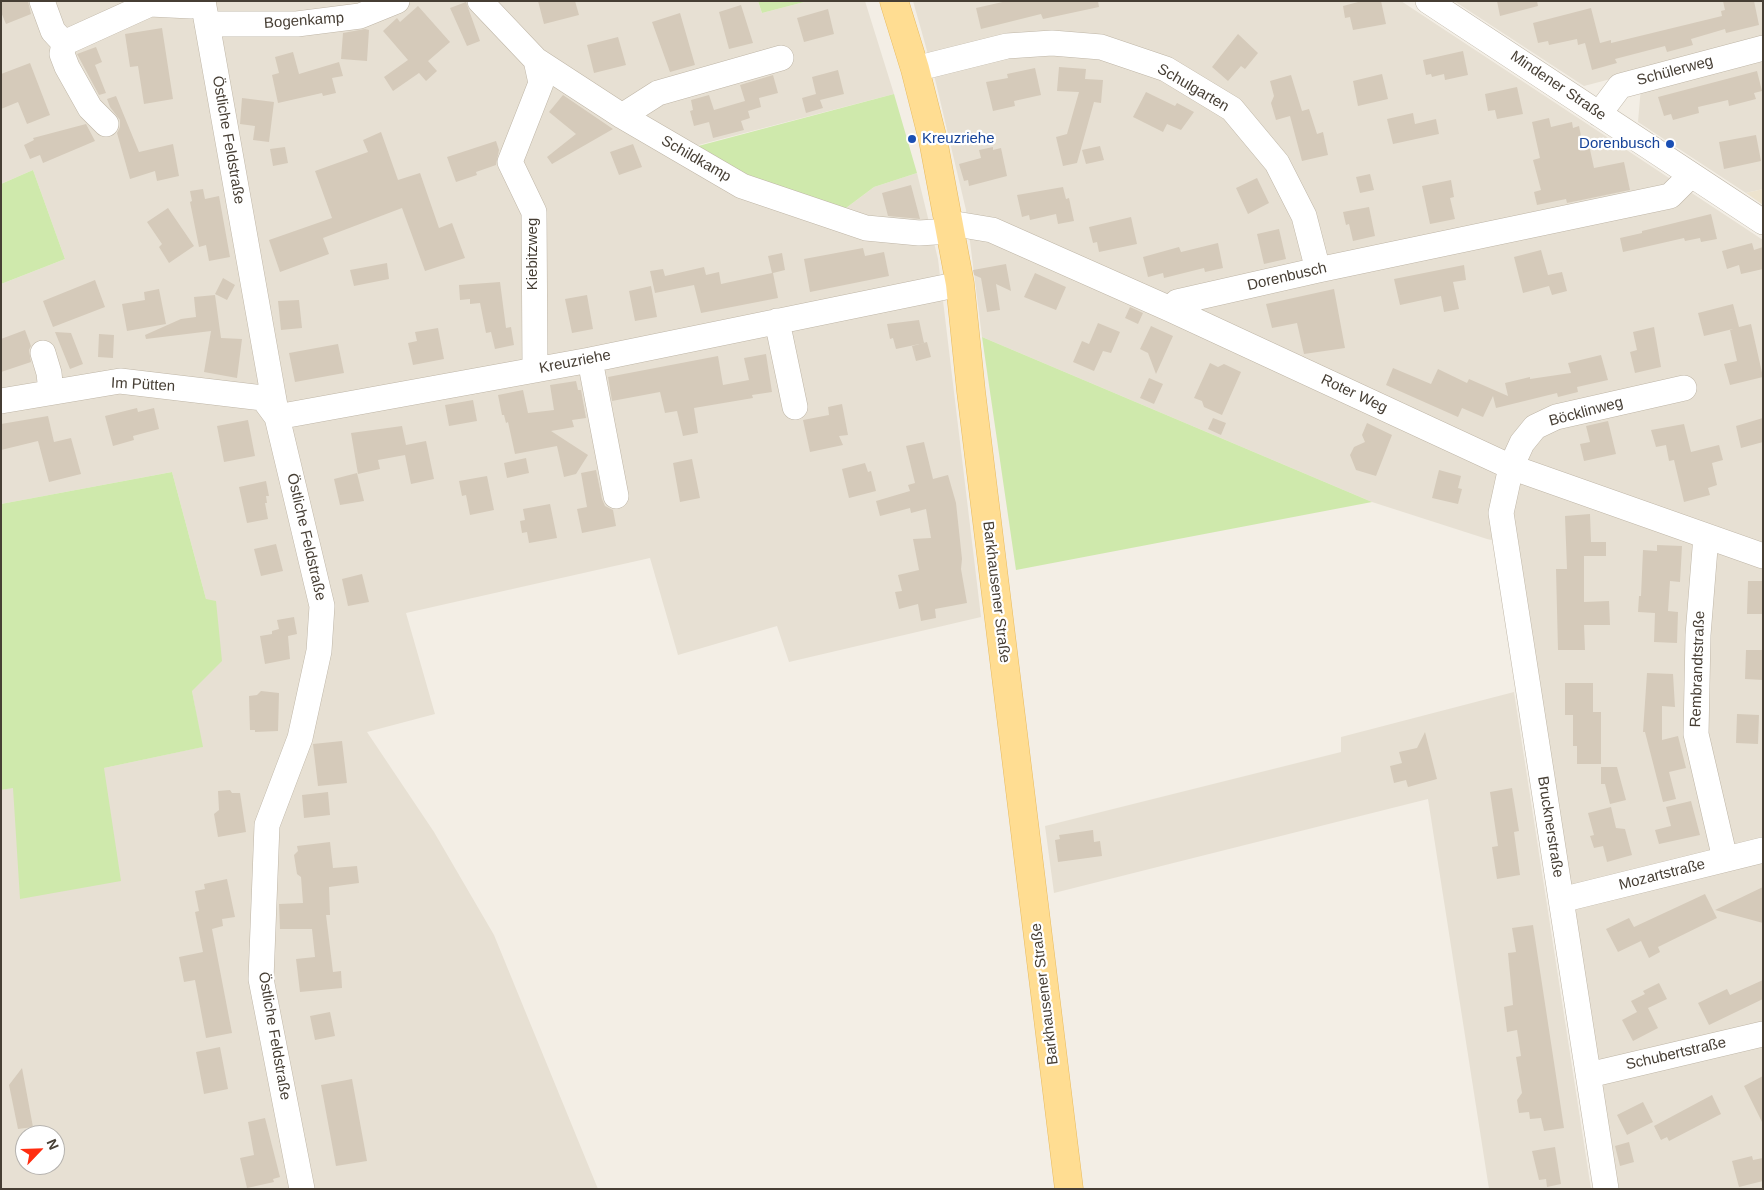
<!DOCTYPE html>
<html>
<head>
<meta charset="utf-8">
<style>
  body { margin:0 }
  #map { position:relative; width:1764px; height:1190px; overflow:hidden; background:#f3eee5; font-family:Helvetica,sans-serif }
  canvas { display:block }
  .frame { position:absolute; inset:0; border:2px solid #463e34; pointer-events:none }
  .north { position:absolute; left:15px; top:1125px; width:50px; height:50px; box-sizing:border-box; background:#fff; border:1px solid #b5b2ae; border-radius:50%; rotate:66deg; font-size:14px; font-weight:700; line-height:20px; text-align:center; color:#463e34 }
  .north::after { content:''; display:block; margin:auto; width:18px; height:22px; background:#ff2d10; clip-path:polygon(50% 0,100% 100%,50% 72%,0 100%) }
</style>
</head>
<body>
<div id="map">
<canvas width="1764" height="1190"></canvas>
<div class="frame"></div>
<div class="north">N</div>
</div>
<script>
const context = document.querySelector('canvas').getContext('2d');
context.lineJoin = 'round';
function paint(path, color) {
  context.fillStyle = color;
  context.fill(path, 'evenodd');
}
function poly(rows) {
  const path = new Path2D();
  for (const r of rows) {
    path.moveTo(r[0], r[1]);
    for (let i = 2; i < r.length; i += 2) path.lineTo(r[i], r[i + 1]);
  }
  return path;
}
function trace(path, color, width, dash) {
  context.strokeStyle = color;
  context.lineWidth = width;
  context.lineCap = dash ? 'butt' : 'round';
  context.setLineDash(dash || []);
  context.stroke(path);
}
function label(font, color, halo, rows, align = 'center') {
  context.font = font + ' Helvetica,sans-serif';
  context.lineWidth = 4.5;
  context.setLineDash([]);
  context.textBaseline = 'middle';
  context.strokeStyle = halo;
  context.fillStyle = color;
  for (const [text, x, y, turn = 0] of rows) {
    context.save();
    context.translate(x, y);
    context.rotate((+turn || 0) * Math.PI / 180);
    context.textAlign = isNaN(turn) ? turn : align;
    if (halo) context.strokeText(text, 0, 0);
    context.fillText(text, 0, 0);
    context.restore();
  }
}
paint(poly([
  [1,1,758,1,762,13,808,1,865,1,894,94,687,148,826,223,874,187,917,173,938,259,981,617,789,662,777,626,678,655,650,558,406,613,435,714,367,732,434,832,494,935,598,1189,1,1189,1,790,202,747,192,691,206,599,172,472,1,504,1,284,65,259,33,170,1,184],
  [25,1135,55,1135,55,1165,25,1165],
  [913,1,1401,1,1763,240,1763,1189,1613,1189,1517,546,1487,539,1372,502,982,337,966,210,935,79],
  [1454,1,1763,1,1763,39,1584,86],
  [1763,57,1763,189,1746,193,1638,122,1641,87],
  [1514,692,1591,1189,1489,1189,1428,799,1054,893,1045,826,1341,752,1341,737]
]), '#e7e0d3');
paint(poly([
  [1763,189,1763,205,1746,193]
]), '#ede3ce');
paint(poly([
  [758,1,808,1,762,13],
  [894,94,917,173,874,187,826,223,687,149],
  [33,170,65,259,1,284,1,184],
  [982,337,1372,502,1016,570],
  [172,472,206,599,216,601,222,661,192,691,203,747,104,768,121,881,20,899,13,788,1,790,1,504]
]), '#cfe9ac');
paint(poly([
  [1,1,28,1,31,14,6,24,1,12],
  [538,1,575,1,579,15,544,24],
  [1007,1,1098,1,1099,7,1043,19,1041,14,981,29,976,8],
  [1362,1,1381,1,1386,24,1353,30,1350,17,1345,18,1343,6],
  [1497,1,1537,1,1538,6,1500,16],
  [1723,1,1754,1,1759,25,1726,33,1725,29,1691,39,1693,45,1667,52,1665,46,1615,59,1617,63,1592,70,1585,43,1578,45,1577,39,1549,45,1548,41,1538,43,1533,23,1591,8,1600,43,1611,40,1611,43,1722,16,1721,11,1725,10],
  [466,2,480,41,467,46,450,8],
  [741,5,753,43,729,49,719,12],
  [418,6,450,42,428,61,437,71,426,81,419,73,393,91,384,77,408,60,383,31,397,18,400,22],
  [828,9,834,34,804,42,797,18],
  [680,13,695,65,670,72,652,22],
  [162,28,173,99,144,104,138,66,130,67,125,34],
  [365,29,369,30,367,61,341,59,343,33],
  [1238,34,1258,53,1245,69,1241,66,1228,81,1212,67],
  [618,37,626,65,594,73,587,45],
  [96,47,102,62,95,65,106,93,99,95,77,54],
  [1463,51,1468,75,1445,80,1444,74,1432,77,1431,74,1426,75,1423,60],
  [293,52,299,74,339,62,343,76,332,78,336,93,323,96,322,93,278,103,272,75,279,73,275,57],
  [30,63,50,115,27,124,18,102,1,109,1,74],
  [1059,67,1086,69,1085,79,1103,80,1101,103,1094,102,1077,163,1063,166,1056,137,1067,134,1079,92,1057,91],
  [1035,68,1041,95,1014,101,1015,106,993,111,986,82,1008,78,1007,74],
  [838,70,844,94,820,100,823,108,806,113,802,98,816,94,812,77],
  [1757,71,1762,91,1754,93,1756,99,1729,106,1728,100,1698,107,1699,113,1673,120,1671,114,1664,116,1658,97],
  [1382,74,1388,99,1358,106,1353,81],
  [773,75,778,93,759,98,761,107,748,111,750,118,741,121,744,130,713,138,709,122,694,126,690,111,693,110,691,100,709,95,714,110,745,101,740,85],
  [1291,75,1302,111,1309,109,1317,134,1323,132,1328,155,1302,161,1290,116,1276,120,1271,103,1274,96,1270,81],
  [1517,87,1523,114,1497,119,1495,110,1488,111,1485,94],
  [1146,92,1175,106,1177,103,1194,112,1181,130,1167,124,1163,132,1133,117],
  [563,95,613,129,552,164,547,157,576,134,549,112],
  [116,96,139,152,173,144,179,176,157,181,155,171,130,179,117,133,120,127,120,120,110,107,107,99],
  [242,98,274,102,269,142,253,140,255,126,240,124],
  [1413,113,1415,124,1436,119,1439,134,1393,144,1387,119],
  [1549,118,1551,127,1572,122,1573,128,1579,126,1583,146,1589,145,1594,168,1624,162,1630,190,1567,203,1566,199,1537,205,1534,192,1541,190,1533,160,1540,158,1532,122],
  [86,124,95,141,43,163,40,155,30,159,24,145,34,140,33,138],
  [381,132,398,180,420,173,439,228,452,223,465,258,425,271,402,208,323,238,329,254,280,272,269,240,332,218,315,171,368,152,363,140],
  [1756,135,1761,161,1724,169,1719,142],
  [496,141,499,150,496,165,476,172,477,175,456,182,447,157],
  [633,144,642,167,619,175,610,152],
  [1100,146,1104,160,1086,164,1082,150],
  [285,147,288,163,273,166,270,149],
  [993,147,993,150,1001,148,1007,176,969,186,968,180,964,181,959,164,981,158,979,150],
  [1370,174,1374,190,1360,193,1356,177],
  [1257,178,1269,203,1248,214,1236,188],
  [1451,180,1454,197,1450,198,1455,219,1430,224,1422,186],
  [911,185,920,219,888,216,882,193],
  [1063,187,1066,199,1069,198,1074,221,1058,224,1056,214,1030,220,1029,215,1022,217,1017,195],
  [203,189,205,199,219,196,230,257,209,261,206,245,199,247,190,202,192,201,190,191],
  [1369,207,1375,236,1353,241,1349,224,1346,225,1343,212],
  [168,208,194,246,169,263,159,247,162,244,147,222],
  [1711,214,1717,239,1701,242,1700,238,1685,241,1684,238,1623,252,1620,238,1642,233,1642,231],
  [1131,217,1137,244,1099,252,1097,242,1093,243,1089,227],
  [1279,229,1286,259,1264,264,1257,234],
  [1218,243,1223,268,1205,272,1204,268,1164,278,1163,273,1148,277,1143,257,1179,247,1181,252],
  [1752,243,1754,250,1763,247,1763,269,1741,274,1739,265,1727,269,1722,251],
  [863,248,865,256,884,252,889,276,810,292,804,259],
  [1541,250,1548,275,1562,272,1567,291,1552,295,1549,286,1523,293,1514,257],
  [782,253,785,270,773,273,778,298,701,313,694,285,655,293,650,271,663,269,665,276,704,267,706,275,719,272,721,284,772,273,768,256],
  [387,263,389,279,354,286,350,270],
  [1006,264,1011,291,996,284,1000,310,987,312,981,278,974,275,973,270],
  [1464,265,1466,280,1453,282,1459,309,1444,312,1441,296,1400,305,1394,279],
  [1035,273,1066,287,1056,310,1024,297],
  [223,278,235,285,227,300,215,294],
  [95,280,105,307,53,327,43,301],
  [500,282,506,328,511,327,514,345,495,349,491,332,486,333,480,303,470,304,470,299,460,300,459,285],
  [651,286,657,317,635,321,629,291],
  [159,289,166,324,127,331,122,304,145,300,144,292],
  [1334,289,1345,348,1304,354,1297,323,1272,328,1266,304],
  [215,295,221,338,242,339,237,378,204,372,211,331,146,339,145,335,181,319,196,317,194,297],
  [587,295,593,329,572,333,565,299],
  [299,300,302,328,281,330,278,301],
  [1733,304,1739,327,1751,324,1763,377,1730,385,1724,364,1737,361,1730,330,1733,329,1704,336,1698,313],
  [1130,307,1143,313,1138,324,1125,318],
  [919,320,924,343,896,349,893,338,890,339,887,324],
  [1098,323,1120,332,1111,353,1103,351,1094,371,1073,362,1082,341,1089,344],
  [1151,326,1173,336,1156,374,1148,353,1140,349],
  [1654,327,1661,367,1635,373,1630,352,1637,350,1633,332],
  [438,328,444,359,413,365,408,343,417,341,415,332],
  [25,330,31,346,29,350,31,362,1,372,1,339],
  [55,332,71,333,83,364,70,369],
  [99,334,114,335,113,358,98,357],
  [927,342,931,357,916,361,912,346],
  [338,344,344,373,295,382,289,353],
  [766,354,772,392,752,395,753,398,694,408,698,433,683,436,677,411,665,413,660,392,612,401,608,377,718,356,723,385,749,380,744,358],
  [1601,355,1608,380,1577,387,1578,392,1558,397,1557,393,1496,408,1493,396,1483,417,1462,408,1458,417,1386,385,1393,368,1431,384,1438,369,1467,383,1469,379,1508,396,1505,383,1530,377,1530,379,1571,373,1568,363],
  [1210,363,1218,367,1224,364,1241,372,1222,415,1204,407,1202,401,1194,398],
  [1149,378,1163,384,1154,404,1140,398],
  [576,381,578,390,581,390,586,418,572,420,574,427,551,431,588,455,576,474,564,477,557,446,515,454,508,422,506,423,504,415,502,415,498,395,523,390,528,413,554,410,550,385],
  [473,400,477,421,449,426,445,405],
  [842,404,848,435,839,436,843,445,810,452,803,420,829,415,828,407],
  [137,408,138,412,154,408,159,429,133,436,134,440,113,446,105,416],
  [48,416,54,442,71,438,81,474,49,482,38,441,1,450,1,424],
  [1213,418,1226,423,1221,435,1208,429],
  [1763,418,1763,442,1741,448,1736,426],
  [248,420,255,456,224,462,217,426],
  [1608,421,1616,454,1584,461,1580,444,1590,442,1586,426],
  [1367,423,1392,435,1376,476,1356,470,1350,455,1354,447,1365,442,1362,435],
  [1684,424,1691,452,1719,445,1723,460,1712,463,1717,485,1708,488,1710,495,1684,502,1674,460,1669,461,1666,445,1656,447,1651,430],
  [402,426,406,445,426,441,434,479,411,484,405,455,378,460,380,469,358,474,351,433],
  [924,442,933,479,948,475,956,503,962,559,961,569,967,603,935,609,936,618,921,621,918,604,899,609,895,592,902,591,898,575,919,570,913,539,931,538,926,509,911,513,910,508,880,516,876,501,910,491,908,485,915,483,906,446],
  [526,458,529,473,507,478,504,463],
  [692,459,700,498,680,502,673,463],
  [865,463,868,472,871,471,876,491,849,498,842,469],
  [596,470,602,499,605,506,613,510,616,526,582,533,577,509,587,507,581,473],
  [1439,470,1461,476,1458,488,1462,489,1458,504,1432,498],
  [357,473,364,501,340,505,334,479],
  [487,476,494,510,470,515,466,495,462,496,459,481],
  [266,481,269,496,266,496,267,503,265,503,268,519,247,523,239,487],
  [550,504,557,538,529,543,527,532,522,533,520,521,525,520,523,509],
  [1590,514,1591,542,1606,542,1606,556,1584,556,1584,602,1609,601,1610,625,1584,625,1585,650,1558,650,1556,569,1567,569,1565,516],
  [276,544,283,571,261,576,254,549],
  [1657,545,1682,546,1680,582,1670,581,1668,611,1678,612,1677,643,1654,642,1655,613,1638,612,1639,596,1641,596,1643,550,1657,551],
  [362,574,369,602,348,606,342,579],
  [1748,581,1763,581,1763,614,1747,614],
  [294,617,297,634,288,636,290,659,265,664,260,636,272,634,272,631,279,629,277,620],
  [1746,650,1763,650,1763,680,1745,679],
  [1647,673,1673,674,1675,707,1662,706,1662,740,1678,736,1686,768,1669,772,1676,799,1663,802,1645,732,1643,732],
  [1565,683,1593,683,1593,712,1601,712,1601,764,1577,764,1577,746,1573,746,1573,715,1565,715],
  [261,691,279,693,278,731,255,732,255,730,250,730,249,696,257,695],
  [1737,714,1759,715,1758,744,1736,743],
  [1425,732,1437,779,1408,787,1406,780,1394,783,1390,766,1402,763,1399,752,1417,748],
  [342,741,347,783,318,786,313,744],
  [1601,767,1617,767,1626,800,1610,804,1605,784,1601,784],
  [1512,788,1519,831,1514,832,1520,875,1497,879,1492,847,1498,846,1490,792],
  [230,790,232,793,240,793,246,832,218,837,214,814,219,810,218,791],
  [328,792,330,815,304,818,302,795],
  [1691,801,1700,835,1659,844,1655,830,1671,826,1666,807],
  [1611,807,1616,828,1625,829,1632,855,1607,862,1603,846,1594,848,1590,836,1594,835,1588,813],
  [1093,830,1094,842,1100,841,1102,856,1058,862,1055,840,1060,839,1059,835],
  [330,842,333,868,357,866,359,883,329,887,330,915,326,915,333,972,341,971,342,988,300,992,296,959,315,957,312,929,280,929,279,904,303,903,301,877,297,874,294,855,298,851,297,846],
  [227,879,235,917,222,919,223,926,212,929,232,1033,206,1038,195,980,184,982,179,957,203,952,195,912,199,911,195,891,205,889,204,884],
  [1763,887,1763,923,1715,910],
  [1705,894,1717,918,1658,947,1660,952,1649,958,1641,941,1618,952,1606,929,1629,918,1634,927],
  [1533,925,1564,1128,1544,1131,1541,1118,1530,1119,1529,1112,1519,1113,1517,1100,1522,1093,1516,1057,1521,1056,1517,1030,1507,1032,1504,1007,1513,1005,1508,953,1516,952,1512,928],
  [1763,980,1763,999,1709,1025,1698,1003,1727,989,1730,995],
  [1659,983,1667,999,1648,1008,1658,1028,1633,1041,1622,1020,1637,1012,1631,1001,1645,994,1643,991],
  [330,1012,335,1036,315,1040,310,1016],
  [220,1047,228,1089,204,1094,196,1052],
  [22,1068,33,1127,18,1129,9,1085],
  [1763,1076,1763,1124,1744,1086],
  [352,1079,367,1161,336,1166,321,1085],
  [1712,1095,1721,1114,1669,1141,1667,1137,1661,1140,1654,1126],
  [1643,1102,1653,1122,1627,1135,1617,1115],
  [265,1118,280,1177,273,1179,274,1182,247,1188,240,1158,254,1155,248,1122],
  [1629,1142,1634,1162,1620,1166,1615,1146],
  [1555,1147,1561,1184,1547,1187,1546,1179,1539,1180,1532,1151],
  [1752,1156,1753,1160,1763,1158,1763,1181,1739,1187,1732,1161]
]), '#d5caba');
const minor = poly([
  [42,1,53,31,64,43,150,4,191,6,203,4],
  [203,1,277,417,322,606,319,651,300,738,267,825,261,979,302,1189],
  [480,1,536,60,622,116,742,186,866,228,919,233,951,231],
  [1428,1,1763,222],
  [207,24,297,24,360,16,397,1],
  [64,43,62,54,67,67,90,108,106,124],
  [915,69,1007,46,1052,43,1101,47,1166,69,1232,109,1277,163,1304,216,1318,270],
  [1599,114,1620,86,1763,48],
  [622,116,658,93,781,58],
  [950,223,992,230,1170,309,1511,467,1763,556],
  [1170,309,1177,302,1318,270,1670,196,1691,175],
  [777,321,795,407],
  [43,353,49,373,51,392],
  [590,360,616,496],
  [535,369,534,212,510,162,541,83,536,60],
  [1,401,120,381,263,398,277,417],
  [277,417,590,360,960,284],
  [1706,536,1698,635,1696,734,1725,859],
  [1561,900,1763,850],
  [1589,1075,1763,1034],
  [1606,1189,1501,513,1511,467,1522,443,1535,427,1556,417,1684,388]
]);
const major = poly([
  [894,1,915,69,933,140,960,284,971,391,1069,1189]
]);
trace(minor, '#bfb6a7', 26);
trace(major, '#e7ba5f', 29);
trace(minor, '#fff', 25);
trace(major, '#ffdd92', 28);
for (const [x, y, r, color] of [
  [912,139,5,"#1a4fb4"],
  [1670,144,5,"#1a4fb4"]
]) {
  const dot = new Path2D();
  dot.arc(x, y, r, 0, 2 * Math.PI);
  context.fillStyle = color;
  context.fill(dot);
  trace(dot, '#fff', 2);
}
label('15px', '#463e34', '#fff', [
  ["Bogenkamp",304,21,-4],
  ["Schülerweg",1675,71,-15],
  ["Mindener Straße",1558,86,34],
  ["Schulgarten",1193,88,30],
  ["Östliche Feldstraße",228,140,80],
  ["Schildkamp",696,159,30],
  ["Kiebitzweg",533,254,-90],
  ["Dorenbusch",1287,277,-13],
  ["Kreuzriehe",575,362,-11],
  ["Im Pütten",143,385,3],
  ["Roter Weg",1354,394,25],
  ["Böcklinweg",1586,412,-15],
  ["Östliche Feldstraße",306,537,77],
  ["Barkhausener Straße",996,592,83],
  ["Rembrandtstraße",1698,669,-88],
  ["Brucknerstraße",1550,827,81],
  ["Mozartstraße",1662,875,-14],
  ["Barkhausener Straße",1045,994,-97],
  ["Östliche Feldstraße",274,1036,80],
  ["Schubertstraße",1676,1054,-13]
]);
label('15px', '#164399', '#fff', [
  ["Kreuzriehe",922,139],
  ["Dorenbusch",1660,144,"right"]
], 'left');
</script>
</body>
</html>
